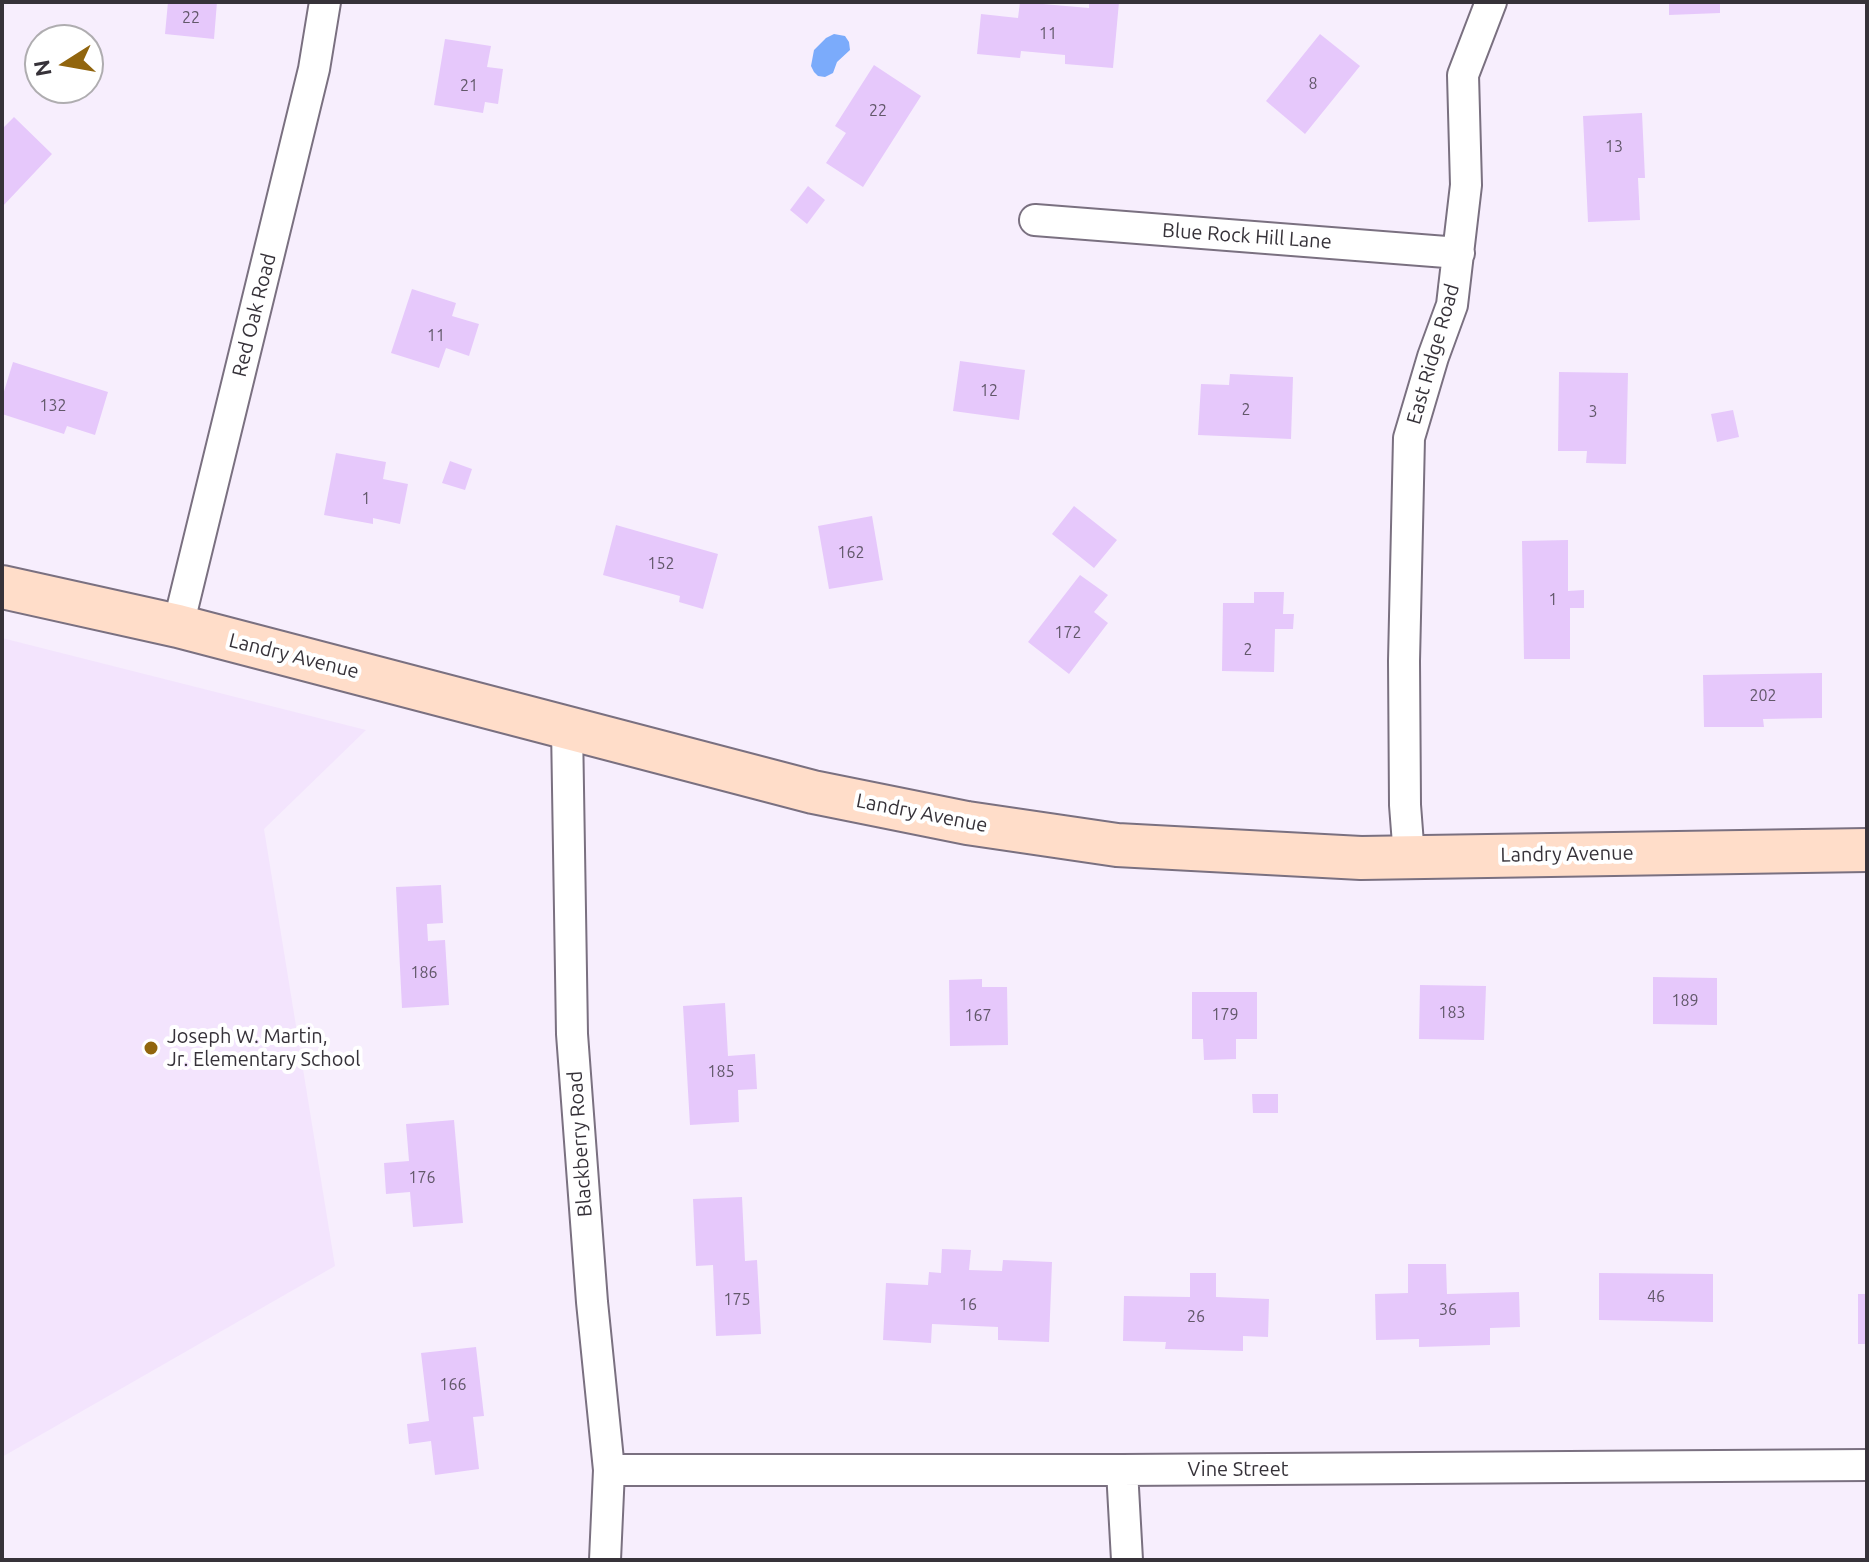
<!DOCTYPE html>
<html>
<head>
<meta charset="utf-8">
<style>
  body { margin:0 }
  #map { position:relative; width:1869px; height:1562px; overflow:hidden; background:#f7eefd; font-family:Ubuntu,sans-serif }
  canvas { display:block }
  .frame { position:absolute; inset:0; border:4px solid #363239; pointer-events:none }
  .north { position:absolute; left:24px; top:24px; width:80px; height:80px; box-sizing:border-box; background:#fff; border:2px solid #afadb0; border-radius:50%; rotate:259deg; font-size:22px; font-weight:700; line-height:32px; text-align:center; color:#363239 }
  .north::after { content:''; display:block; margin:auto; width:28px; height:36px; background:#91650e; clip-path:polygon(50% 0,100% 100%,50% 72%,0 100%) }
</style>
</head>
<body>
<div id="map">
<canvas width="1869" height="1562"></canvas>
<div class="frame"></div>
<div class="north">N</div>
</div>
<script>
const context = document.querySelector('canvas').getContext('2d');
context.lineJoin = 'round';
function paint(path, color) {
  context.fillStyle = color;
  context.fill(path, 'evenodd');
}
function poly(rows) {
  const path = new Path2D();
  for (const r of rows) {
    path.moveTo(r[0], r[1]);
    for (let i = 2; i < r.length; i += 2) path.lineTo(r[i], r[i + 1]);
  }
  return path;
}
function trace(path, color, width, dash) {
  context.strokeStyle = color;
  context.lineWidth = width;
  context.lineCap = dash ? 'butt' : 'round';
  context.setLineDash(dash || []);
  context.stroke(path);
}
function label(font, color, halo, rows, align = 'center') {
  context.font = font + ' Ubuntu,sans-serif';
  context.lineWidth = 8;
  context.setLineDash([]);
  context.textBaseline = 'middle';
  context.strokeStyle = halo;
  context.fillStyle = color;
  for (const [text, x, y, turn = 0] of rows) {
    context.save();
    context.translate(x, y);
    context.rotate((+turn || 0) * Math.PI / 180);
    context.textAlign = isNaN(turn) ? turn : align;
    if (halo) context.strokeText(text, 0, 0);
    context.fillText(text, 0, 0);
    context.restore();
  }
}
paint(poly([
  [2,638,366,730,264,829,335,1266,2,1457]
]), '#f3e4fd');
paint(poly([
  [834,34,845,36,849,42,850,50,837,62,833,73,825,77,818,76,814,72,811,66,814,50,826,38]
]), '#7babfb');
paint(poly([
  [168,2,217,2,214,39,165,34],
  [1020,2,1089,8,1089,2,1119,2,1113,68,1065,64,1065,55,1021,51,1020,58,977,54,981,14,1018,18],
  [1669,2,1720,2,1720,13,1669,15],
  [1320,34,1360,66,1305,134,1266,101],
  [445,39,491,46,487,67,503,69,498,104,485,102,483,113,434,105],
  [874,65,921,96,863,187,826,163,846,133,835,126],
  [1642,113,1645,178,1638,178,1640,220,1588,222,1583,116],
  [14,117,52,154,2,207,2,129],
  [808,186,825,200,807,224,790,210],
  [412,289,456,303,452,316,479,324,469,356,446,348,439,368,391,353],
  [960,361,1025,370,1019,420,953,411],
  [13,362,108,392,95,435,67,426,64,434,2,414,2,398],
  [1559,372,1628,373,1626,464,1586,463,1587,451,1558,451],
  [1230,374,1293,377,1291,439,1198,435,1201,384,1229,385],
  [1733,410,1739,437,1717,442,1711,414],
  [336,453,386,462,383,479,408,484,400,524,373,518,373,524,324,515],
  [450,461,472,469,465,490,442,483],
  [1074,506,1117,540,1094,568,1052,534],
  [872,516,883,580,829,589,818,526],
  [616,525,718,554,703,609,679,602,680,596,603,575],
  [1568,540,1568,591,1584,590,1584,608,1570,608,1570,659,1524,659,1522,541],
  [1080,575,1108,595,1094,612,1108,623,1069,674,1028,642],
  [1254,592,1284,592,1283,614,1294,614,1293,629,1275,629,1274,672,1222,671,1223,603,1254,603],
  [1822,673,1822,718,1763,719,1764,727,1704,727,1703,675],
  [441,885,443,923,427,924,428,941,445,940,449,1005,402,1008,396,887],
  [1653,977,1717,978,1717,1025,1653,1024],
  [982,979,982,987,1007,987,1008,1045,950,1046,949,980],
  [1420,985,1486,986,1484,1040,1419,1039],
  [1192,992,1257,992,1257,1039,1236,1039,1236,1059,1204,1060,1203,1039,1192,1039],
  [725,1003,728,1056,755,1054,757,1089,738,1090,739,1122,690,1125,683,1006],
  [1252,1094,1278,1094,1278,1113,1253,1113],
  [454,1120,463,1223,413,1227,410,1192,386,1194,384,1163,409,1161,406,1124],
  [742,1197,745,1261,757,1260,761,1334,716,1336,713,1265,696,1266,693,1199],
  [942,1249,971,1250,969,1270,1002,1271,1003,1260,1052,1262,1049,1342,998,1340,998,1327,932,1324,931,1343,883,1340,886,1283,928,1285,929,1272,941,1273],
  [1408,1264,1446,1264,1447,1294,1519,1292,1520,1327,1490,1328,1490,1345,1419,1347,1419,1339,1376,1340,1375,1294,1408,1293],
  [1190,1273,1216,1273,1216,1297,1269,1299,1268,1337,1243,1336,1243,1351,1165,1349,1166,1342,1123,1341,1124,1296,1190,1297],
  [1599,1273,1713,1274,1713,1322,1599,1320],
  [1858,1294,1867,1294,1867,1344,1858,1344],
  [476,1347,484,1416,473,1417,479,1469,435,1475,431,1441,409,1444,407,1424,429,1421,421,1353]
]), '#e6c8fb');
const street = poly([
  [1035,220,1459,253],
  [178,626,314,69,325,2],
  [567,727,572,1034,592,1302,609,1470,605,1560],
  [1409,857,1405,805,1404,661,1409,438,1433,357,1452,305,1466,185,1463,75,1491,2],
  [609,1470,1122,1470,1867,1465],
  [1122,1470,1127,1560]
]);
const secondary = poly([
  [2,587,178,626,813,792,967,823,1117,845,1361,858,1867,850]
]);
trace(street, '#7a7080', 34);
trace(secondary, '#7a7080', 46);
trace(street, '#fff', 30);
trace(secondary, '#ffddc9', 42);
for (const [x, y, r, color] of [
  [151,1048,8,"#91650e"]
]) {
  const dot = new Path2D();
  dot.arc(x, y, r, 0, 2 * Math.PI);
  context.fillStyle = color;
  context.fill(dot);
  trace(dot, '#fff', 3);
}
label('16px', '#62586a', null, [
  ["22",191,18],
  ["11",1048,34],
  ["8",1313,84],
  ["21",469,86],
  ["22",878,111],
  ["13",1614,147],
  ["11",436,336],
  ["12",989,391],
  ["132",53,406],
  ["2",1246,410],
  ["3",1593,412],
  ["1",366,499],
  ["162",851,553],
  ["152",661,564],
  ["1",1553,600],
  ["172",1068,633],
  ["2",1248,650],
  ["202",1763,696],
  ["186",424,973],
  ["189",1685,1001],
  ["183",1452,1013],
  ["179",1225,1015],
  ["167",978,1016],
  ["185",721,1072],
  ["176",422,1178],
  ["46",1656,1297],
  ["175",737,1300],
  ["16",968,1305],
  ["36",1448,1310],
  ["26",1196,1317],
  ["166",453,1385]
]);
label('20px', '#363239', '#fff', [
  ["Blue Rock Hill Lane",1247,236,4],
  ["Red Oak Road",254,315,-76],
  ["East Ridge Road",1433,354,-74],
  ["Landry Avenue",294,656,14],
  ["Landry Avenue",922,813,11],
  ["Landry Avenue",1567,854,-1],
  ["Blackberry Road",580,1144,-94],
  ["Vine Street",1238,1469]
]);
label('20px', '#363239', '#fff', [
  ["Joseph W. Martin,",167,1036],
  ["Jr. Elementary School",167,1059]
], 'left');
</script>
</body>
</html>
